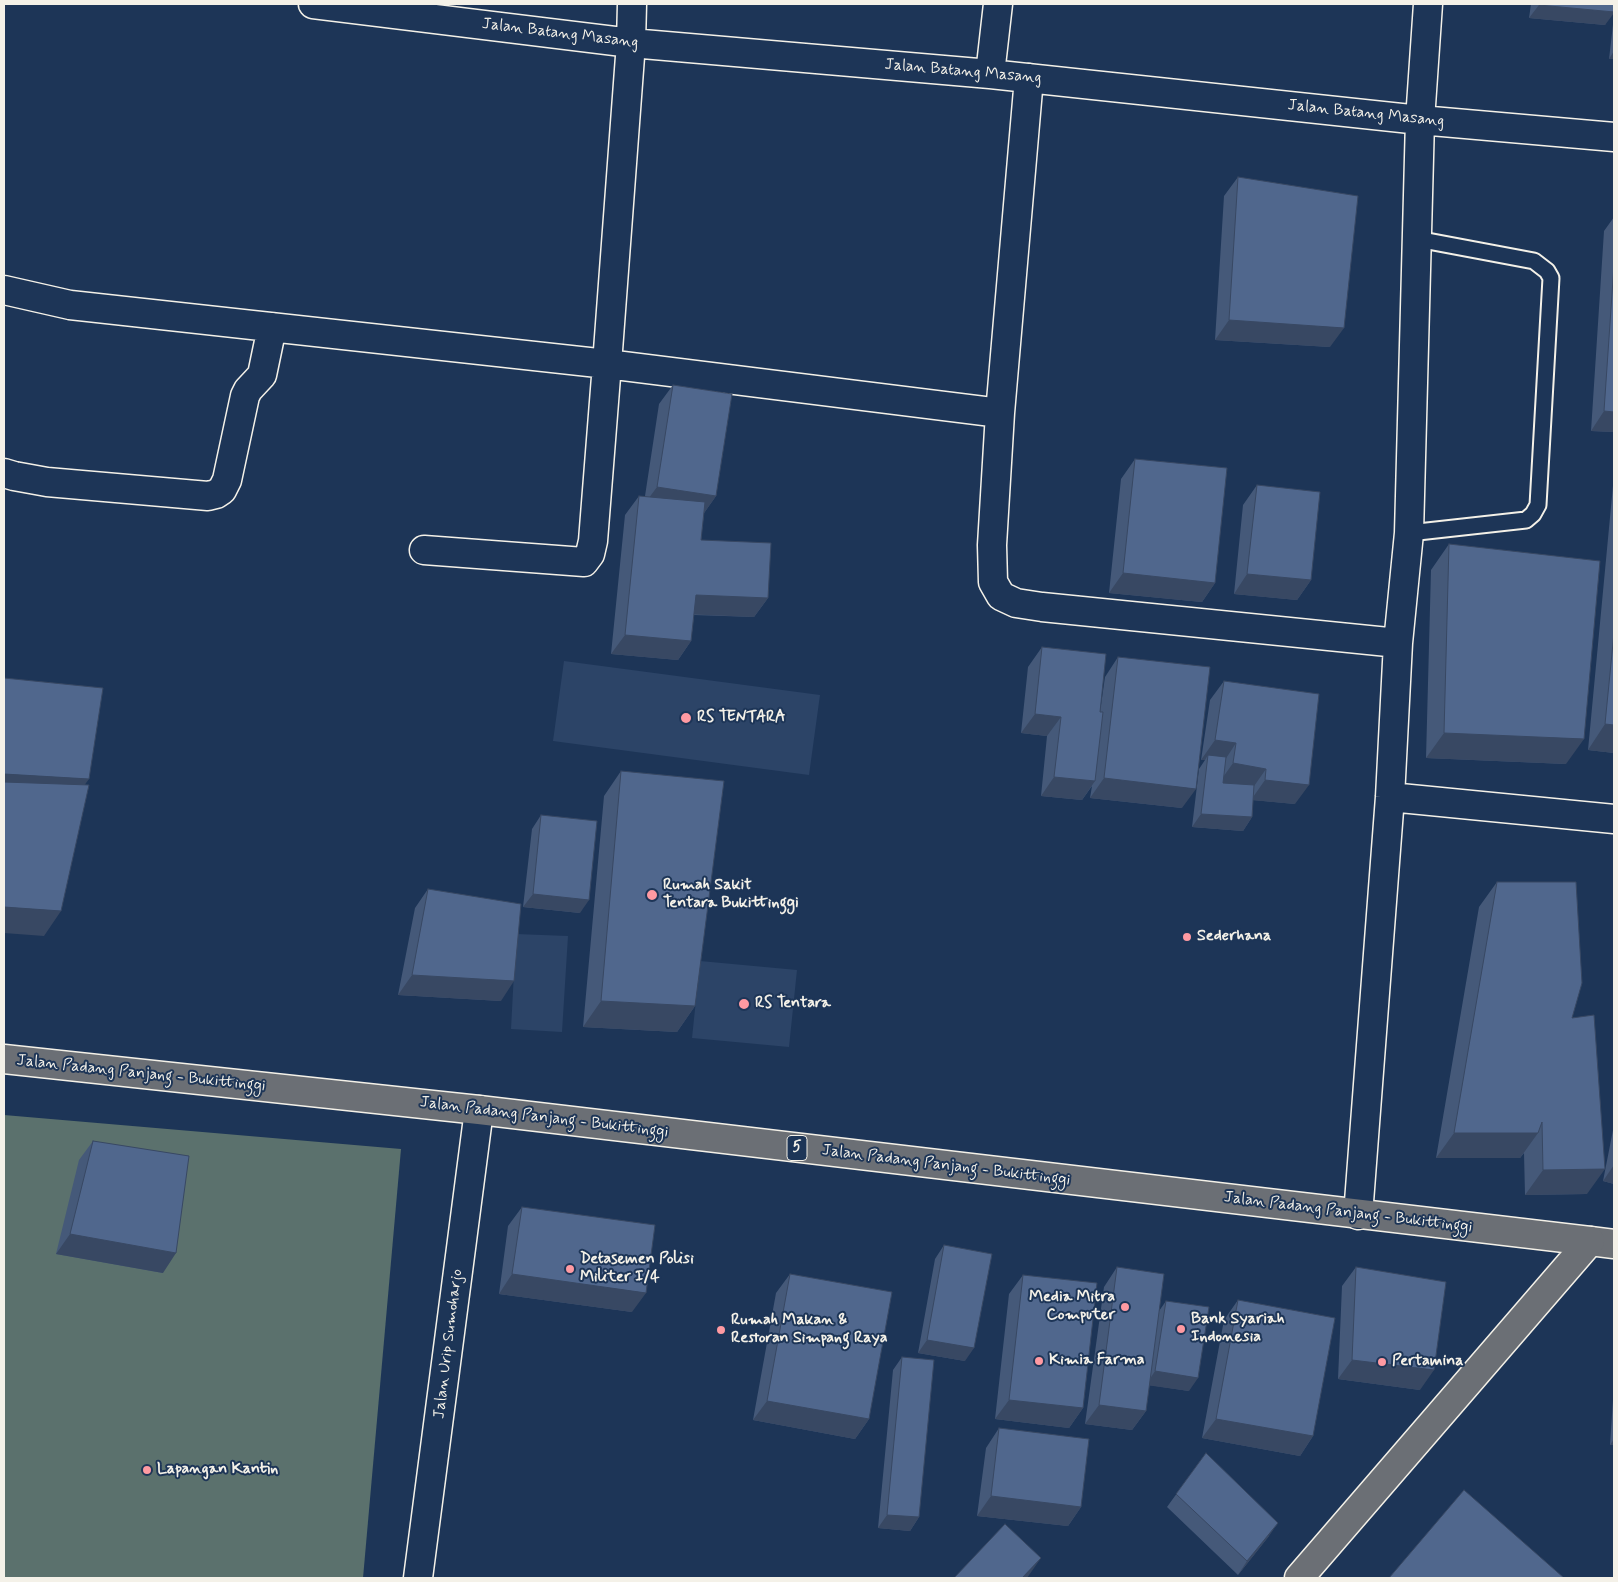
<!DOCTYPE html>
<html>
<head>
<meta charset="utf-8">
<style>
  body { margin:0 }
  #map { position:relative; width:1618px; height:1582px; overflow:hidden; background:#1d3557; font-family:Mynerve,sans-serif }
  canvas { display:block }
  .frame { position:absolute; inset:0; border:5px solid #f4f1e8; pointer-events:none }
</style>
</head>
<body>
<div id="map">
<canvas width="1618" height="1582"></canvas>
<div class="frame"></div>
</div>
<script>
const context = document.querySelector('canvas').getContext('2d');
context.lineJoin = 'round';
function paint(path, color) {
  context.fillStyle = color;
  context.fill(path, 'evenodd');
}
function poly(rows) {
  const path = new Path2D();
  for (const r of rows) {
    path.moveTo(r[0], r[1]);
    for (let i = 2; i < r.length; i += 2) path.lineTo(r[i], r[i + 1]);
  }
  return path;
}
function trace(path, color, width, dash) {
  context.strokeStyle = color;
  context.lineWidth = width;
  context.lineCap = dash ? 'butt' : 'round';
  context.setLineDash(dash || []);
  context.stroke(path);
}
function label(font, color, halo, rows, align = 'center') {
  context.font = font + ' Mynerve,sans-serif';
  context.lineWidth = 4;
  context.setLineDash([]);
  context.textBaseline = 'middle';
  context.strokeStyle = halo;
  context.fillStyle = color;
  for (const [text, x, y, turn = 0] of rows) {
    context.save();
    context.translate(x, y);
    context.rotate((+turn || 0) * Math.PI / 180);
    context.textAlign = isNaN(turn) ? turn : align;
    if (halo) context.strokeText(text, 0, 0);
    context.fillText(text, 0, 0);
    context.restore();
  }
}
paint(poly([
  [564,661,820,695,809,775,553,741],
  [516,934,568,936,562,1032,511,1029],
  [700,961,797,970,789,1047,692,1038]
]), '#2c4467');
paint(poly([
  [4,1115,401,1149,363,1578,4,1578]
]), '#5b716d');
const lane = poly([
  [1409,533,1526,520,1533,514,1538,505,1551,278,1547,271,1534,261,1417,239]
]);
const street = poly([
  [313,4,631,43,990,74,1420,120,1614,137],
  [990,74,998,4],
  [1029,78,1000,413,992,545,993,582,1001,596,1016,603,1042,607,1398,643],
  [4,290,70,305,607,364,1000,413],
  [4,473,14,476,47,482,208,496,216,494,222,490,227,480,245,396,248,390,262,375,272,327],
  [424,550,584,562,590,554,593,541,607,364,631,43,632,4],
  [1390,797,1614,819],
  [1358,1215,1390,797,1398,643,1409,533,1420,120,1428,4]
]);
const secondary = poly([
  [418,1578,479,1110]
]);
const primary = poly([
  [1590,1241,1614,1244]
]);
const highway = poly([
  [4,1059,479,1110,1590,1241],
  [1299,1578,1590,1241]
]);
trace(lane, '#f4f1e8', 19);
trace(street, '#f4f1e8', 31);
trace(secondary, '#f4f1e8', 31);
trace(primary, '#f4f1e8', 31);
trace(highway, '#f4f1e8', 31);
trace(lane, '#1d3557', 15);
trace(street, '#1d3557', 28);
trace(secondary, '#1d3557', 28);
trace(primary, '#6b6f75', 28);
trace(highway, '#6b6f75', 28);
paint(poly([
  [1531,4,1614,4,1605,25,1529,18],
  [1614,16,1614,59,1609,59],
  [1238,177,1330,347,1215,340,1224,196],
  [1614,217,1614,432,1591,431,1604,231],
  [673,385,716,496,704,513,701,540,768,598,754,617,694,615,691,641,678,660,611,654,625,515,639,496,645,496,659,404],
  [1135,459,1215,583,1202,602,1109,593,1121,479],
  [1614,475,1614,753,1588,750],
  [1257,485,1311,580,1297,600,1234,594,1243,505],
  [1449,544,1566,764,1426,758,1431,570],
  [1042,647,1100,712,1105,677,1118,657,1182,808,1090,798,1092,786,1082,800,1041,796,1047,736,1021,733,1028,667],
  [1224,681,1295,804,1253,800,1252,817,1243,831,1192,827,1199,769,1205,760,1201,760,1210,700],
  [621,771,695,1006,677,1032,583,1027,604,796],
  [541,815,580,913,523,907,532,829],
  [1497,882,1572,1018,1587,1194,1525,1195,1524,1153,1520,1158,1436,1158,1479,907],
  [428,889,501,1001,398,995,415,908],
  [1614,1125,1614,1184,1603,1181],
  [93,1141,163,1273,56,1254,79,1160],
  [522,1207,632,1312,499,1294,508,1226],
  [944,1245,965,1361,918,1353,935,1259],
  [1117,1267,1159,1311,1166,1301,1189,1391,1149,1385,1146,1411,1132,1430,1085,1424,1104,1287],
  [1356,1267,1420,1390,1338,1379,1342,1286],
  [790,1274,869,1419,855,1439,753,1420,776,1293],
  [1023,1275,1083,1408,1069,1428,995,1419,1009,1294],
  [1238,1300,1313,1436,1300,1456,1202,1438,1224,1320],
  [902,1357,919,1517,910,1531,878,1528,893,1370],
  [1614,1385,1614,1445,1610,1445],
  [999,1428,1081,1507,1068,1526,977,1516,986,1448],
  [1206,1453,1269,1536,1238,1575,1167,1507]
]), '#455979');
paint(poly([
  [1539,5,1614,12,1614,13,1605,25,1529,18],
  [1614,51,1614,59,1609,59],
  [1229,320,1344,328,1330,347,1215,340],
  [1604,411,1614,412,1614,432,1591,431],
  [657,487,716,496,702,516,643,506],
  [1123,573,1215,583,1202,602,1109,593],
  [1247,574,1311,580,1297,600,1234,594],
  [696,595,768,598,754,617,683,614],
  [625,635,691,641,678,660,611,654],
  [1035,714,1061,717,1047,736,1021,733],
  [1605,724,1614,725,1614,753,1588,750],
  [1444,733,1584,739,1566,764,1426,758],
  [1215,740,1236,743,1223,763,1208,755,1205,760,1201,760],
  [1233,763,1266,769,1252,789,1219,783],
  [4,774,89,779,75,798,4,794],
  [1054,777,1095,781,1082,800,1041,796],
  [1104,778,1196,789,1182,808,1090,798],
  [1265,780,1309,785,1295,804,1251,800],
  [1201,814,1252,817,1243,831,1192,827],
  [533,894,589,900,580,913,523,907],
  [4,907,61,911,44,936,4,933],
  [412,975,514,981,501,1001,398,995],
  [601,1001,695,1006,677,1032,583,1027],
  [1454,1133,1538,1133,1520,1158,1436,1158],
  [1614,1165,1614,1184,1603,1181],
  [1605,1169,1587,1194,1525,1195,1543,1170],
  [70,1234,176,1253,163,1273,56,1254],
  [512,1274,646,1293,632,1312,499,1294],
  [927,1340,974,1348,965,1361,918,1353],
  [1352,1360,1434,1370,1420,1390,1338,1379],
  [1155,1371,1198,1378,1189,1391,1146,1385],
  [1009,1400,1083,1408,1069,1428,995,1419],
  [767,1401,869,1419,855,1439,753,1420],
  [1099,1405,1146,1411,1132,1430,1085,1424],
  [1216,1419,1313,1436,1300,1456,1202,1438],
  [1614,1439,1614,1445,1610,1445],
  [991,1496,1081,1507,1068,1526,977,1516],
  [887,1515,919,1517,910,1531,878,1528],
  [1278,1523,1269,1536,1238,1575,1247,1561],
  [1041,1558,1027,1578,1022,1578]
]), '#384863');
const building = poly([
  [1539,4,1614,4,1614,12,1539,5,1539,4],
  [1238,177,1358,196,1344,328,1229,320,1238,177],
  [1614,265,1614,412,1604,411,1614,265],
  [673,385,732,394,716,496,657,487,673,385],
  [1135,459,1227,468,1215,583,1123,573,1135,459],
  [1257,485,1320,492,1311,580,1247,574,1257,485],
  [639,496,705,502,701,540,771,543,768,598,696,595,691,641,625,635,639,496],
  [1449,544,1600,561,1584,739,1444,733,1449,544],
  [1614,633,1614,725,1605,724,1614,633],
  [1042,647,1106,654,1100,712,1103,712,1095,781,1054,777,1061,717,1035,714,1042,647],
  [1118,657,1210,667,1196,789,1104,778,1118,657],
  [4,678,103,688,89,779,4,774,4,678],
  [1224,681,1319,694,1309,785,1265,780,1266,769,1233,763,1236,743,1215,740,1224,681],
  [1208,755,1226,757,1223,783,1254,785,1252,817,1201,814,1208,755],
  [621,771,724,781,695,1006,601,1001,621,771],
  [4,782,89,785,61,911,4,907,4,782],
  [541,815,597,821,589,900,533,894,541,815],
  [1497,882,1576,882,1582,983,1572,1018,1594,1015,1605,1169,1543,1170,1542,1122,1538,1133,1454,1133,1497,882],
  [428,889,521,904,514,981,412,975,428,889],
  [93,1141,189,1156,176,1253,70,1234,93,1141],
  [522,1207,655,1225,646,1293,512,1274,522,1207],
  [944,1245,992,1254,974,1348,927,1340,944,1245],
  [1117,1267,1164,1274,1146,1411,1099,1405,1117,1267],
  [1356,1267,1446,1282,1434,1370,1352,1360,1356,1267],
  [790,1274,892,1292,869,1419,767,1401,790,1274],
  [1023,1275,1097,1283,1083,1408,1009,1400,1023,1275],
  [1238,1300,1335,1318,1313,1436,1216,1419,1238,1300],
  [1166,1301,1209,1307,1198,1378,1155,1371,1166,1301],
  [902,1357,934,1360,919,1517,887,1515,902,1357],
  [999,1428,1089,1439,1081,1507,991,1496,999,1428],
  [1206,1453,1278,1523,1247,1561,1176,1494,1206,1453],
  [1464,1490,1564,1578,1389,1578,1464,1490],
  [1005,1524,1041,1558,1022,1578,954,1578,1005,1524]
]);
paint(building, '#50678d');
trace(building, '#384863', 1);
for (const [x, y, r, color] of [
  [686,718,6,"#ff9aa2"],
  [652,895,6,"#ff9aa2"],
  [1187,937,5,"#ff9aa2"],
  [744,1004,6,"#ff9aa2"],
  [570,1269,5,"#ff9aa2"],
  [1125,1307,5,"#ff9aa2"],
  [1181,1329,5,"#ff9aa2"],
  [721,1330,5,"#ff9aa2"],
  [1039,1361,5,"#ff9aa2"],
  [1382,1362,5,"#ff9aa2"],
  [147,1470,5,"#ff9aa2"]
]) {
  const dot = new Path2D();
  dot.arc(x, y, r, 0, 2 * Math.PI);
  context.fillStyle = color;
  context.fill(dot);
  trace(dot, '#1d3557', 2);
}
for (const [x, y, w] of [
  [797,1148,20]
]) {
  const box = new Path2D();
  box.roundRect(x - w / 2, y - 12.5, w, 25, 4);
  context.fillStyle = '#1d3557';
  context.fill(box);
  trace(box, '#f4f1e8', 1);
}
label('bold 15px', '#f4f1e8', null, [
  ["5",797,1148]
]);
label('16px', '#f4f1e8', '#1d3557', [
  ["Jalan Batang Masang",560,34,7],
  ["Jalan Batang Masang",963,72,5],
  ["Jalan Batang Masang",1366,114,6],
  ["Jalan Padang Panjang - Bukittinggi",141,1074,6],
  ["Jalan Padang Panjang - Bukittinggi",544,1118,7],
  ["Jalan Padang Panjang - Bukittinggi",946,1166,7],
  ["Jalan Padang Panjang - Bukittinggi",1348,1213,7],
  ["Jalan Urip Sumoharjo",449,1344,-83]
]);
label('bold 16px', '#f4f1e8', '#1d3557', [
  ["RS TENTARA",697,718],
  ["Rumah Sakit",663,886],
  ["Tentara Bukittinggi",663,904],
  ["Sederhana",1197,937],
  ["RS Tentara",755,1004],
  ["Detasemen Polisi",580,1260],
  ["Militer I/4",580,1278],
  ["Media Mitra",1115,1298,"right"],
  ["Computer",1115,1316,"right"],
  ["Bank Syariah",1191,1320],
  ["Indonesia",1191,1338],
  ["Rumah Makan &",731,1321],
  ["Restoran Simpang Raya",731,1339],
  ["Kimia Farma",1049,1361],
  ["Pertamina",1392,1362],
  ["Lapangan Kantin",157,1470]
], 'left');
</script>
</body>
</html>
